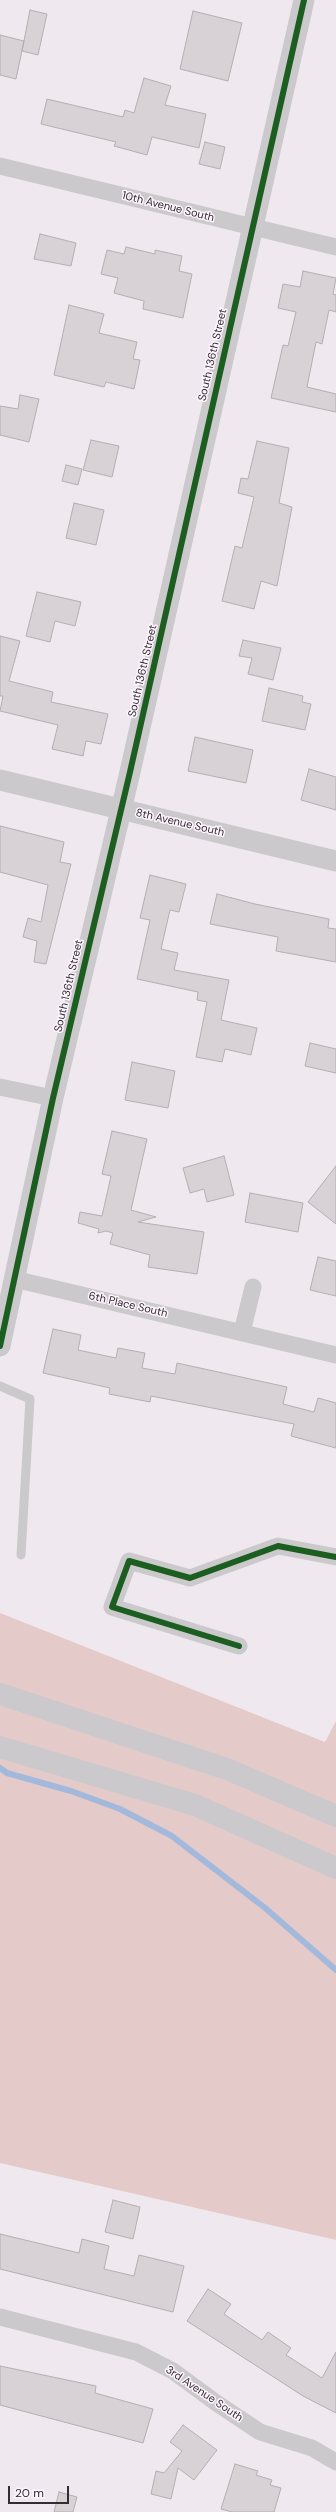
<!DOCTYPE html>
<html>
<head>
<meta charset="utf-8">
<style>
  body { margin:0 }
  #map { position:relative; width:336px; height:2512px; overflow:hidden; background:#efe9ef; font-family:"DM Sans",sans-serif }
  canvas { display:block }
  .scale { position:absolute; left:8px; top:2486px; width:61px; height:18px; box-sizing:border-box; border:2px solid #322d32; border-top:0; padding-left:5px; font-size:12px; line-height:14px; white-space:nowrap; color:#322d32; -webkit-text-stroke:3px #fdf4fe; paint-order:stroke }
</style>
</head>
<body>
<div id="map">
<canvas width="336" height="2512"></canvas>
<div class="scale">20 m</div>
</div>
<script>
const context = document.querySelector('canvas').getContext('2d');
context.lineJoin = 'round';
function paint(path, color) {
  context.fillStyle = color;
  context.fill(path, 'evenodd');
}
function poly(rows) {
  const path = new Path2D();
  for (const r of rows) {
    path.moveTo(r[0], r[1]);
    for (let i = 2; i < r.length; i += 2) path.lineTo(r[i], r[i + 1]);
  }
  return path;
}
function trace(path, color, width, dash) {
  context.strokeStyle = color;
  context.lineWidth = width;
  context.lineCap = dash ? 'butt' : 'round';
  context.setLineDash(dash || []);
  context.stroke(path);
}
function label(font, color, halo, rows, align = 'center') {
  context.font = font + ' "DM Sans",sans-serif';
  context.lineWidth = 3;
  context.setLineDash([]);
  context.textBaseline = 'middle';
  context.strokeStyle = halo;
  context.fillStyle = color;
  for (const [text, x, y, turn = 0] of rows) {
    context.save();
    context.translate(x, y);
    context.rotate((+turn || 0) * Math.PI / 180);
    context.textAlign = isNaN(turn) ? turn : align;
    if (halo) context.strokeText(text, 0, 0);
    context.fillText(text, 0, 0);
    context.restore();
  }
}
paint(poly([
  [0,1613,325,1742,336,1721,336,2240,0,2163]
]), '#e5caca');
trace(poly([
  [0,1768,7,1773,71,1791,120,1809,172,1836,264,1907,336,1970]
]), '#a3b9dc', 6);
const building = poly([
  [30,10,47,14,38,55,22,51,30,10],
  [193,11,242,23,228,81,180,69,193,11],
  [0,35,24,41,16,79,0,75,0,35],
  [144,78,171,86,165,105,206,114,199,148,152,137,147,155,114,146,116,142,41,124,47,99,123,117,125,110,134,113,144,78],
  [205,142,225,147,220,169,199,164,205,142],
  [40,234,76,243,71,266,34,259,40,234],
  [126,247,155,254,155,250,182,256,179,271,192,274,183,318,143,309,144,301,114,293,118,278,101,274,107,250,124,254,126,247],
  [303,271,336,278,333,294,336,295,336,312,329,310,322,344,316,342,307,387,336,394,336,412,271,398,283,345,288,346,296,312,278,308,283,284,300,287,303,271],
  [69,305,104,314,99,333,137,342,133,359,140,360,134,389,106,382,104,387,54,375,69,305],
  [20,395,39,399,29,442,0,435,0,406,18,409,20,395],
  [91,440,119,446,112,477,83,470,91,440],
  [257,441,289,448,279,503,292,507,277,586,261,581,254,609,222,601,235,546,242,548,254,497,238,493,241,478,248,479,257,441],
  [66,465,82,469,78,485,62,481,66,465],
  [74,503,104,510,96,545,66,538,74,503],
  [37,592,81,602,75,626,55,621,50,642,26,636,37,592],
  [0,636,20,641,9,681,53,692,51,702,108,714,101,744,86,741,83,756,52,749,58,725,0,711,3,696,0,696,0,636],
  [243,640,281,648,273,680,248,674,252,658,239,656,243,640],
  [269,688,303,696,302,702,311,704,305,730,262,721,269,688],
  [195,737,253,750,246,783,188,771,195,737],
  [309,769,336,777,336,810,301,800,309,769],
  [0,826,64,842,60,862,71,864,46,964,34,962,37,941,23,937,28,918,41,922,48,885,0,872,0,826],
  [150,875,186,884,179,912,170,910,161,949,178,953,174,970,229,980,221,1020,257,1028,251,1055,225,1049,222,1062,196,1057,207,1002,197,1000,198,992,137,979,150,920,140,918,150,875],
  [217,894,255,904,329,919,328,928,336,929,336,962,276,951,278,937,210,924,217,894],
  [310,1043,336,1049,336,1073,305,1066,310,1043],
  [132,1062,175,1071,168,1108,125,1100,132,1062],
  [112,1131,147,1139,131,1210,156,1217,138,1222,204,1232,197,1274,148,1267,150,1255,110,1244,113,1233,106,1231,98,1233,99,1229,78,1223,80,1212,102,1216,111,1176,102,1174,112,1131],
  [224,1156,234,1195,207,1202,204,1189,190,1193,183,1168,224,1156],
  [336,1166,336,1224,308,1202,336,1166],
  [250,1193,303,1203,298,1232,245,1222,250,1193],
  [318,1257,336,1261,336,1296,310,1290,318,1257],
  [53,1329,81,1335,78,1350,116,1358,118,1348,145,1353,142,1368,175,1374,177,1363,287,1387,283,1404,314,1412,318,1398,336,1403,336,1448,291,1436,294,1424,151,1396,150,1402,109,1394,110,1388,43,1373,53,1329],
  [113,2200,140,2207,133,2239,105,2232,113,2200],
  [0,2234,79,2253,82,2239,109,2246,104,2269,134,2276,139,2255,184,2266,173,2312,0,2269,0,2234],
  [208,2289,231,2304,224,2314,262,2340,268,2332,291,2348,286,2355,322,2378,336,2352,336,2413,303,2396,187,2321,208,2289],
  [0,2366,96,2386,95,2393,153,2409,143,2443,0,2405,0,2366],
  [183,2425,217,2450,194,2480,178,2468,171,2499,151,2494,156,2471,164,2473,182,2451,170,2442,183,2425],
  [235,2464,258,2471,256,2475,272,2480,270,2485,281,2488,274,2512,232,2512,221,2509,235,2464],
  [59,2492,77,2497,73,2512,54,2512,59,2492]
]);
paint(building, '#d8d2d6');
trace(building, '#b4aeb1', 1);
trace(poly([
  [0,1386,30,1399,21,1555]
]), '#cbc9cb', 9);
trace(poly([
  [0,166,336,247],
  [0,1087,53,1098],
  [14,1279,336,1355],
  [242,1332,253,1287],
  [239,1646,112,1607,129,1561,190,1578,278,1546,336,1557],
  [0,2317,136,2352,173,2371,215,2402,260,2432,312,2448,336,2462]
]), '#cbc9cb', 17);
trace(poly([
  [0,780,336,861],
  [0,1346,53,1098,130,772,304,0]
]), '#cbc9cb', 21);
trace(poly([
  [0,1694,227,1769,336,1816],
  [0,1747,195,1805,336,1868]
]), '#cbc9cb', 22);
trace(poly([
  [0,1346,53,1098,130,772,304,0],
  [239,1646,112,1607,129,1561,190,1578,278,1546,336,1557]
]), '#1b5e20', 6);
label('11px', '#322d32', '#fdf4fe', [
  ["10th Avenue South",168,207,14],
  ["South 136th Street",213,355,-77],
  ["South 136th Street",143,671,-77],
  ["8th Avenue South",180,823,13],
  ["South 136th Street",69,986,-77],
  ["6th Place South",128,1305,13],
  ["3rd Avenue South",204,2394,34]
]);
</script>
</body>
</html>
